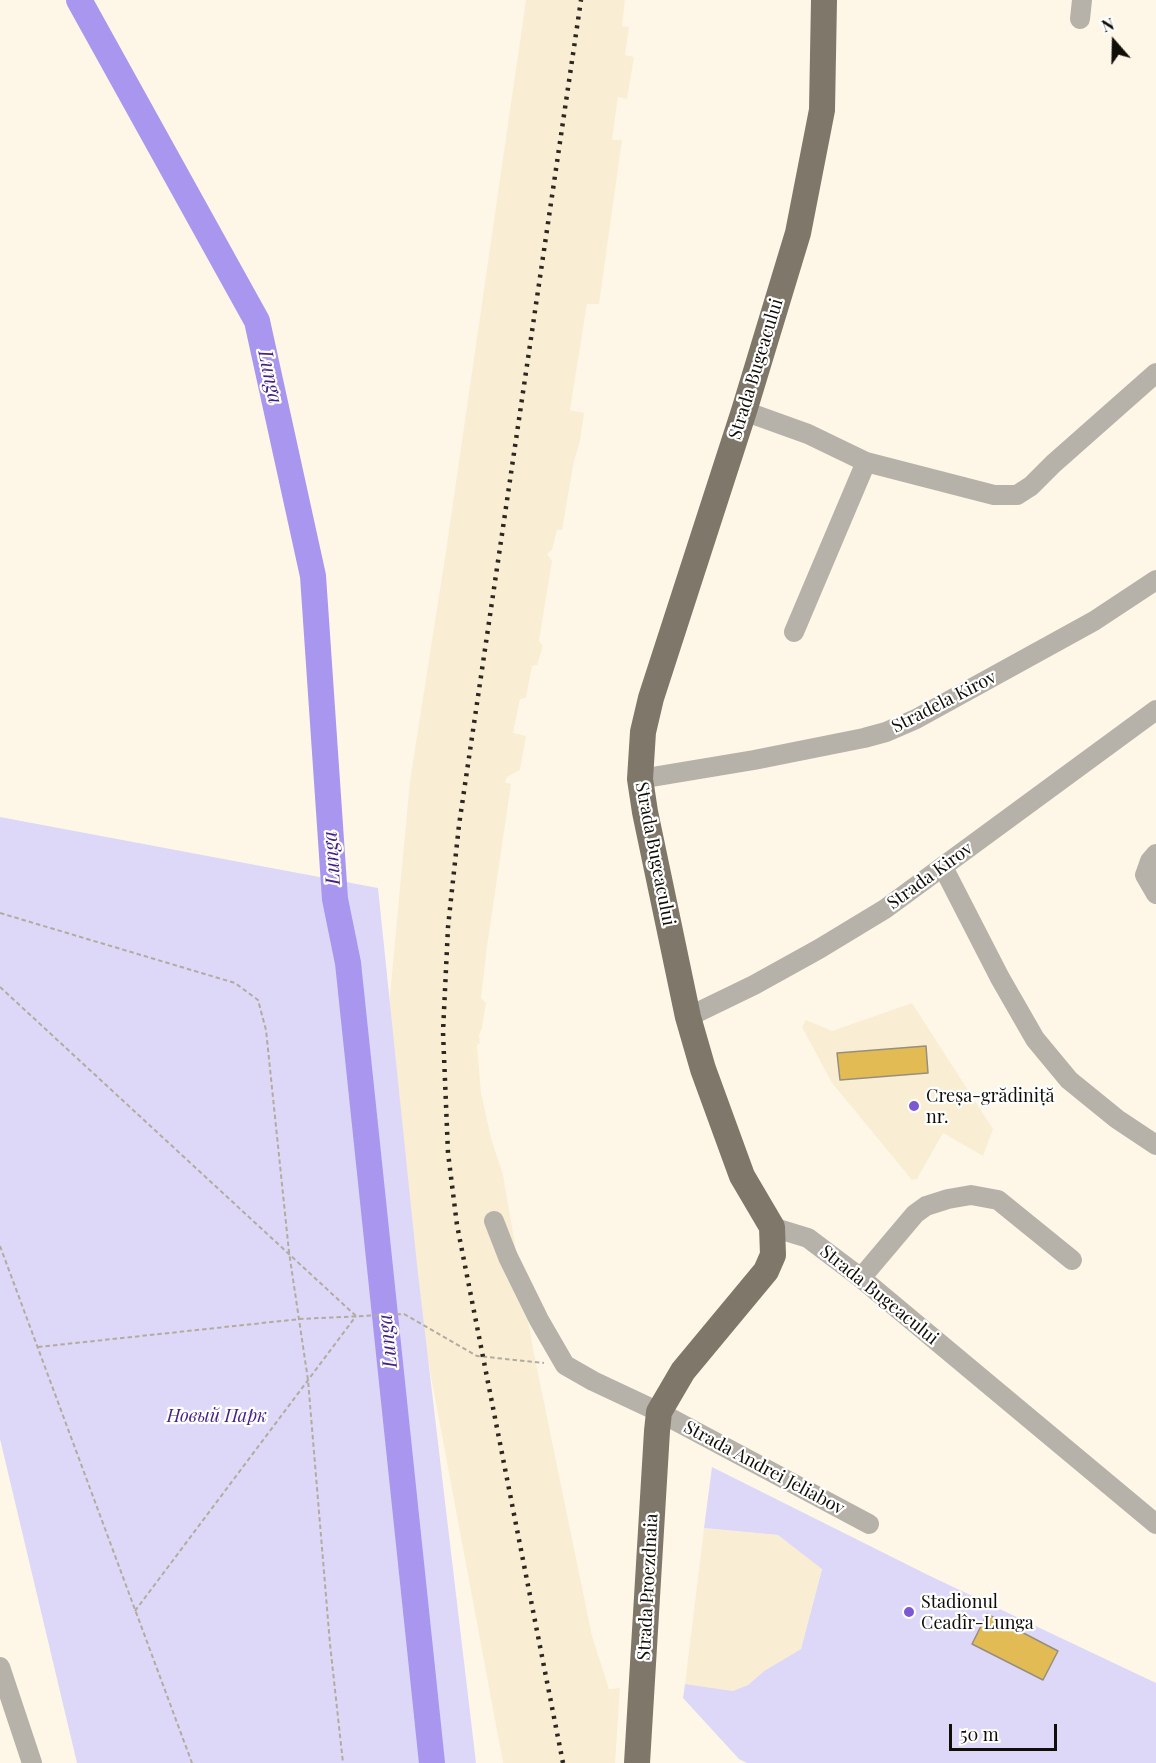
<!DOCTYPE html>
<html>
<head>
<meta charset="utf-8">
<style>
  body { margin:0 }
  #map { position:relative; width:1156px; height:1763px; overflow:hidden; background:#fef7e8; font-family:"Playfair Display",serif }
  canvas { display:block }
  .north { position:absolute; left:1084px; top:12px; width:60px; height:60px; -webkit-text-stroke:4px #fff; paint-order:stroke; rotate:340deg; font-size:16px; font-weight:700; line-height:24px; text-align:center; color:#110e08 }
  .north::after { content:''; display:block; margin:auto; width:21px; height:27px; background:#110e08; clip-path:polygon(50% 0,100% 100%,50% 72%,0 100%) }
  .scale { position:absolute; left:949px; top:1724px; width:108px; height:27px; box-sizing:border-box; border:3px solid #110e08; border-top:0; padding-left:8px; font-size:18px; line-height:21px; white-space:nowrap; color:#110e08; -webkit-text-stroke:4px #fff; paint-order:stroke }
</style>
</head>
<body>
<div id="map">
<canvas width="1156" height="1763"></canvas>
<div class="north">N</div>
<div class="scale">50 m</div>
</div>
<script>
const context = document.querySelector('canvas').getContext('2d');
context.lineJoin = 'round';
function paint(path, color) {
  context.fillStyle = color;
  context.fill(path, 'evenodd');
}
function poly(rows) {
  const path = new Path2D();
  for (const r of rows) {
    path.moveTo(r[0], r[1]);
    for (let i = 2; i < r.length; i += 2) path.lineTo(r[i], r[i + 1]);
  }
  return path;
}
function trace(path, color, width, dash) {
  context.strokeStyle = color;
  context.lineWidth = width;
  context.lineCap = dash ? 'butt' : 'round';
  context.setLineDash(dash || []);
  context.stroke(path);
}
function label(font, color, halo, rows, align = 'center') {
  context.font = font + ' "Playfair Display",serif';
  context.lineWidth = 4.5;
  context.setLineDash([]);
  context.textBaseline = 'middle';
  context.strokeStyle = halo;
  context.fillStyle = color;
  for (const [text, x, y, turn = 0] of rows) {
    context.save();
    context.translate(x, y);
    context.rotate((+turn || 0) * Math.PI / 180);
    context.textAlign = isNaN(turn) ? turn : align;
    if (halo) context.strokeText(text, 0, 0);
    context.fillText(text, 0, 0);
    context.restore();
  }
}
paint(poly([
  [526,0,625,0,622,26,629,27,625,55,634,57,627,99,618,97,612,140,622,140,599,304,587,304,570,410,584,413,580,441,574,461,562,530,557,530,552,550,547,554,552,561,539,641,543,646,537,665,532,666,526,698,520,699,513,733,526,736,520,770,507,777,505,782,511,784,487,947,481,998,486,1003,482,1028,479,1035,480,1043,477,1045,481,1093,491,1138,503,1175,533,1349,592,1636,609,1689,620,1688,615,1763,503,1763,403,1226,387,1027,410,781,446,551],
  [912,1003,993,1129,983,1156,943,1133,917,1179,912,1180,832,1083,802,1027,806,1020,832,1031],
  [704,1528,778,1535,822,1568,801,1649,764,1671,748,1685,733,1691,685,1684]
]), '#f9eed4');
paint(poly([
  [0,817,378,888,418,1274,476,1763,77,1763,0,1439],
  [712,1467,928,1575,1156,1683,1156,1763,747,1763,739,1759,683,1698,685,1684,733,1691,748,1685,764,1671,801,1649,822,1569,778,1535,704,1528]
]), '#ddd8f7');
trace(poly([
  [79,0,257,321,313,576,335,899,348,963,432,1763]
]), '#a996ef', 26);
const building = poly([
  [926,1046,928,1073,840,1080,837,1053,926,1046],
  [987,1614,1058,1651,1043,1680,972,1644,987,1614]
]);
paint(building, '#e3bb55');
trace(building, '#968f7d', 1.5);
trace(poly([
  [0,913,235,983,258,1000,266,1030,289,1252,308,1380,330,1644,343,1763],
  [0,987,356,1316],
  [0,1246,192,1763],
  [38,1347,300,1319,404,1314,477,1356,544,1363],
  [135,1611,356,1316]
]), '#b2aca0', 2, [4.5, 3]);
trace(poly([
  [1080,19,1082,0],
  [744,411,808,434,866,462],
  [794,632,866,462,994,495,1017,495,1031,486,1053,464,1156,373],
  [640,779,754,760,864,738,886,732,916,719,1094,621,1156,580],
  [1156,854,1150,861,1145,875,1156,894],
  [943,867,1000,978,1035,1039,1069,1080,1117,1119,1156,1145],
  [688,1017,754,985,819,949,885,909,1156,710],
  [494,1221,508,1257,539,1320,565,1365,593,1381,659,1412,869,1524],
  [772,1227,808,1238,861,1278,1156,1524],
  [861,1278,915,1214,926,1206,948,1199,971,1195,998,1200,1072,1260],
  [0,1667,32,1763]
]), '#b6b2aa', 20);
trace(poly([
  [637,1763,657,1431,659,1412,683,1371,766,1271,773,1255,772,1227,742,1176,703,1069,688,1017,645,812,640,779,643,732,651,698,744,411,798,233,822,110,824,0]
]), '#7f786a', 26);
trace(poly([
  [563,1763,457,1225,448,1153,443,1032,448,927,459,825,581,0]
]), '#2b2821', 4.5, [3, 6]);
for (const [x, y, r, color] of [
  [914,1106,6,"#7c59d3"],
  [909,1612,6,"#7c59d3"]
]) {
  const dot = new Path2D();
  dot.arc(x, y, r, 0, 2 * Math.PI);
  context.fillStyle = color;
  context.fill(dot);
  trace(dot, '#fff', 2);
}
label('18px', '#110e08', '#fff', [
  ["Strada Bugeacului",756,369,-73],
  ["Stradela Kirov",944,702,-27],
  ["Strada Bugeacului",655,854,79],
  ["Strada Kirov",930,876,-36],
  ["Strada Bugeacului",879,1295,39],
  ["Strada Andrei Jeliabov",764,1468,28],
  ["Strada Proezdnaia",648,1587,-87]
]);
label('18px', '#110e08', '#fff', [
  ["Creșa-grădiniță",926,1096],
  ["nr.",926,1117],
  ["Stadionul",921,1602],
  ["Ceadîr-Lunga",921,1623]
], 'left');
label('italic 18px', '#462289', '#fff', [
  ["Новый Парк",217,1416]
]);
label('italic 20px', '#442086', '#fff', [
  ["Lunga",270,377,78],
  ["Lunga",332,858,-94],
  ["Lunga",388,1341,-96]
]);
</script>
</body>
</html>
